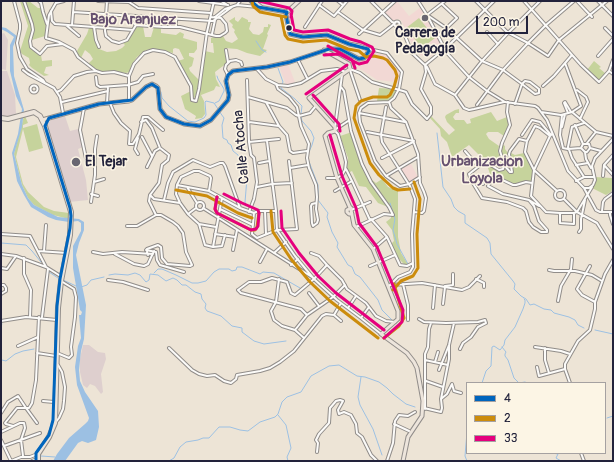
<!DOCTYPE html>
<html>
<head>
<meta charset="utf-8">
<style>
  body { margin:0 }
  #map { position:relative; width:614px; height:462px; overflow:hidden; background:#ede4d6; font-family:Pangolin,sans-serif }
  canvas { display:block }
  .frame { position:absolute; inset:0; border:2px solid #22223b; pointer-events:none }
  .legend { position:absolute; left:466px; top:382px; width:140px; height:72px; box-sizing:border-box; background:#fcf5e5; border:1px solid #a5a1a1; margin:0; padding:5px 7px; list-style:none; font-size:12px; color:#22223b }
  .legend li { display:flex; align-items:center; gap:8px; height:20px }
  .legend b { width:20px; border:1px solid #a5a1a1 }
  .scale { position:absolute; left:476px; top:16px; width:52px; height:18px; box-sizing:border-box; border:2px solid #22223b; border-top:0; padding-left:5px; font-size:12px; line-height:14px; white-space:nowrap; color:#22223b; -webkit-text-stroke:3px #fcf5e5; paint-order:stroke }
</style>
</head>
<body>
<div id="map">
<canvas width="614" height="462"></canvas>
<div class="frame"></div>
<ul class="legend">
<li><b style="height:5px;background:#0065bd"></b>4</li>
<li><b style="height:5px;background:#cc8c0c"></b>2</li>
<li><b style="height:5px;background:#e5007d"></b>33</li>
</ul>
<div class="scale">200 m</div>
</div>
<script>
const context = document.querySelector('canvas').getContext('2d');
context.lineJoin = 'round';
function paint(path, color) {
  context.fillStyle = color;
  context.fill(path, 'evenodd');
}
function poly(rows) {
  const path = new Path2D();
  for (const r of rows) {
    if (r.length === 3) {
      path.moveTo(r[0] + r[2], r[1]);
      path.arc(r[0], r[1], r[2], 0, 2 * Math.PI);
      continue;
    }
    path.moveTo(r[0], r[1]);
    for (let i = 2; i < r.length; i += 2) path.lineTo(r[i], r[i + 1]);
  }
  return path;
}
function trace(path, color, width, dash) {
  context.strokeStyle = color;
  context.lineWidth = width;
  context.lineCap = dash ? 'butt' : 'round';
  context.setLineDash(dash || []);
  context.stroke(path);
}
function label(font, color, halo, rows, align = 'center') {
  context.font = font + ' Pangolin,sans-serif';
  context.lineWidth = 3;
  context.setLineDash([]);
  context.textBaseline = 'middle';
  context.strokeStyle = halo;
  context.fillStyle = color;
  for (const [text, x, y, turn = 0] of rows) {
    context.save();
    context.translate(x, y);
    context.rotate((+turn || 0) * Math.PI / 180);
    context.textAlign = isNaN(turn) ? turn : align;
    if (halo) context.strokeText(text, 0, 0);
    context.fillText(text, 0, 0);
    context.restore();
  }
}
paint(poly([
  [397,1,409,16,421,7,441,45,441,48,436,53,432,56,420,55,414,49,401,20,398,19,392,21,385,14,384,12],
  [372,52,386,55,388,57,399,70,400,73,399,84,396,82,377,80,362,70,354,69,349,63,350,57,361,61,366,59,369,54,371,54],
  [288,64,295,82,286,85,279,66],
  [411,164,418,177,410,182,401,169]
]), '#f2d8d4');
paint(poly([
  [4,33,8,40,6,70,1,69,1,34],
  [1,71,7,71,15,95,16,114,9,117,1,116],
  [65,116,70,131,78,129,83,147,78,149,86,180,88,200,69,202,46,125,51,120],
  [83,345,89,345,98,352,105,353,106,359,101,374,103,392,101,394,95,386,90,384,87,388,83,385,80,372,80,359]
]), '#decfce');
paint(poly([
  [20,1,23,1,30,19,32,30,29,42,30,47,41,55,42,61,52,60,52,66,46,67,44,73,49,75,44,76,32,68,29,65,30,63,29,58,22,54,20,51,28,26],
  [25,1,29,1,38,8,40,8,41,6,44,20,46,24,45,36,32,40,34,28],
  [235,17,235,20,238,22,242,17,248,20,248,22,251,22,249,29,253,34,259,35,263,32,264,27,268,27,268,24,271,25,267,34,268,35,263,49,267,50,260,56,247,53,237,49,225,48,227,63,215,72,216,79,220,87,216,86,214,90,201,95,204,101,205,114,202,118,195,119,196,116,185,109,181,96,191,91,191,99,195,102,197,101,205,51,214,53,213,43,211,43,211,38,214,37,213,34,223,36,226,41,232,43,238,39,234,32,235,30,232,27,233,25,229,21],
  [419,18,435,38,422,48,406,28],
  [139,26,143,26,145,37,151,37,154,27,161,28,161,33,176,35,180,32,184,34,183,38,197,42,197,49,194,53,189,53,189,56,194,58,192,66,189,68,190,71,199,80,198,89,194,99,193,97,193,90,191,83,178,61,184,59,179,49,175,48,173,49,173,53,155,49,146,50,137,57,132,64,129,72,126,73,113,71,100,72,88,64,93,59,90,54,85,50,81,58,78,56,77,51,87,34,89,28,93,28,96,43,99,49,107,52,116,51,122,48,125,45,122,42,129,40,136,27],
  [594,61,601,67,599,68,605,73,599,80,587,70],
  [379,88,397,89,394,96,388,101,377,101],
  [459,109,459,113,456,113,453,117,455,120,464,120,467,124,471,123,470,119,491,112,497,121,507,117,509,124,504,136,498,132,488,132,486,134,489,139,499,146,498,152,502,162,502,169,499,169,490,162,485,161,469,145,452,157,447,142,441,136,440,129,430,118,431,116,449,135,455,130,447,122,445,117,446,115,455,110],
  [24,116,25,116,28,123,23,125,23,128,37,124,43,148,29,152,23,129,16,157,23,184,28,192,44,207,54,211,69,213,69,219,53,215,34,205,28,198,22,185,14,154],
  [352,132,363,164,372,180,376,183,382,179,388,187,398,191,398,237,401,253,408,264,404,264,398,258,391,244,394,241,392,230,386,222,391,218,391,212,388,207,378,203,366,187,359,186,352,171,348,173,347,168,348,158,340,136],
  [502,144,505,146,505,149,508,153,511,153,515,155,524,153,533,172,531,181,525,181,513,184,496,175,491,177,488,168,490,165,498,170,504,169,505,166,502,152],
  [595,177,612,178,613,188,611,192,606,195,592,188,595,183]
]), '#c6d39c');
paint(poly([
  [1,27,6,28,17,36,13,47,14,76,24,110,22,127,14,154,22,185,28,198,34,205,58,217,79,219,84,222,84,230,79,243,76,255,86,305,84,339,81,351,79,370,80,381,85,392,98,411,99,427,96,440,88,443,82,441,78,443,65,461,53,461,57,454,69,438,85,424,88,421,89,418,77,385,75,367,78,346,81,338,79,315,81,315,82,312,80,310,73,268,73,246,81,231,81,223,78,221,69,222,56,220,48,217,31,207,24,195,17,181,12,153,18,134,22,109,16,96,10,71,10,45,14,37,7,32,1,29]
]), '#9cc0e3');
trace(poly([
  [256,41,262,50,266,52],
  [278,68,283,82,282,84],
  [281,87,281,88,295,99,302,106,301,114],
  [161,92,162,98,169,106,188,121,195,122,204,118,206,115,205,102,206,101,214,103,218,109],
  [215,103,219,101,224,91,224,89,218,79,217,76],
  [219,111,224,118,222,125,223,138,227,140,228,143,231,145,233,151,238,155,246,172,247,178,245,202,246,206],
  [301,117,302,121,311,131,314,138,312,145,309,152],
  [437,133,443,187,451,199,454,207,458,211,465,215,465,223,487,238,490,243,491,254,513,281,515,284,514,289,521,296,526,299,530,305,534,304,544,309,551,310,554,313,569,317,575,320,578,325,584,328],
  [308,159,318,185,318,200,328,213,327,217,332,232,338,243,337,247,348,265,352,267,355,274,360,277,378,300,382,310,392,320],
  [390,203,395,219,393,230,397,244,408,264],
  [1,243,26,245,32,251,41,262],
  [49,272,58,278],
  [154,273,158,269,162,269,176,275,192,283,198,283,206,281,214,272,219,269,229,269,232,271,236,270,237,267,242,267,260,274,263,272,274,273,300,288],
  [109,275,115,274,128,275,135,273,140,275,146,282,149,280,150,274,158,275,166,281,173,278,177,280,182,285,186,285,195,292,201,294,202,299,206,304,205,308,207,311,221,316,232,326,242,328,242,332,254,341,264,344,286,341],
  [63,280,76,286],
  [81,287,87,285,91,280,104,277],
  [1,324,2,324],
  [595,330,613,334],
  [502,347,506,352,505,354,505,356,508,360,514,378,519,383],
  [1,361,2,360,6,361,15,354,23,351,34,349],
  [361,377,358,397,360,405,373,429,382,455],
  [482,383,486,371,491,366,492,347,494,346,500,350,504,345,505,340,515,327,523,309,525,303,525,300,524,299],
  [519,383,525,382,527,383],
  [278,415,286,425,291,448,287,457,288,461],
  [607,418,613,416],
  [467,432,465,456,467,461],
  [552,453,558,454,556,458,561,461],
  [41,456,55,457],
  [169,461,174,458,180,447,186,442,198,440,203,438,209,438,219,427,230,427,240,430,248,431,260,422,275,417,278,414,282,402,287,397,301,392,311,376,329,366,339,365,357,376,365,377,379,382,387,388,393,394,406,404,415,407]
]), '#9cc0e3', 1);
const minor = poly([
  [14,1,20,24,20,29,17,43,20,57,27,69,43,80,45,83],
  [24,1,32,24,33,30,30,41,31,47,40,54,47,46,63,44],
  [39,1,41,3,43,12,47,24],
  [57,1,49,15,46,38,59,42,74,50,78,57,96,71,102,73,114,72,129,76],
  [98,1,129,2,138,8,211,13],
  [107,1,105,31,106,36,112,41,119,43,127,40,136,25,136,17],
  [199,1,228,5],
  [221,1,226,4],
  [338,1,343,5],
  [371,1,392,22,395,23],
  [418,1,427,15,447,53,469,77,487,91,505,102,535,106,538,108,547,120,568,171,584,188,596,210,600,212,613,212],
  [445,1,427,15,446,28,482,61,503,70,522,84,535,94,539,93,539,89,530,82,525,81,522,84,515,104],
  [476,1,507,32,528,43,548,56,559,40,607,1],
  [524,1,581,65,599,82,609,71,613,60],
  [577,1,592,17],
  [598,1,613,16],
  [56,3,64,1],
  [237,5,258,7],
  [319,5,334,16,347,1],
  [51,11,52,21,55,24,133,30],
  [73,12,213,21,232,7],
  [338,12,363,30,380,35,394,24],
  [128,16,128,19,136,25,164,27,180,27,216,36,220,36,225,33,227,31,226,24,221,18,211,17],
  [215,17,225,9,237,5,240,1],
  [397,24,2.5],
  [66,25,79,36],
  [72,25,74,1],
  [399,26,403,31,412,53,427,67,435,84,455,95,464,108,469,110,474,109,504,102],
  [94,27,96,40,99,47],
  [176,27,176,19],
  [305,27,322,1],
  [605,28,613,36],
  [487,32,498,44],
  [212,34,215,20],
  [359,34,395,1],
  [438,36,457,18,442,4],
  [369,49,387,53,402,72,399,89,394,98,389,102,368,103,361,108,359,113,360,122,375,161,386,176,400,186,409,184,420,177],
  [226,50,228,62],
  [598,56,613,39],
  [298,60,307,78],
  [256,68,266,79,278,85,288,86,301,83,321,71,337,69,346,72],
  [350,69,360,73,372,82,403,91,406,92,412,104,427,119,431,114,431,107,421,89,426,72,425,65,448,46,494,1],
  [23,70,28,74,54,88,60,97,63,113],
  [350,70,360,100],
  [609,71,613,74],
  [228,75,225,69,226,65,230,61,236,60,241,62,242,65],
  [96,77,97,85,100,87,128,85,138,82,143,76,153,74],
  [247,80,249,142,251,155,254,158,257,182,254,199,249,212],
  [276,84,278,89,289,97,297,107,301,126,309,144,307,158,309,168,316,185,317,197,316,209,318,220,317,223,313,226],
  [34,89,3.5],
  [543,86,554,76,572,55],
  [341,87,344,91,351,131,362,164,371,182,389,207,393,215],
  [577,90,586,97,588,102,580,119],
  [57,92,61,90,74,76,87,72,96,71],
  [455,95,482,61,508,33,540,1],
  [248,97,287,108,296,115,299,116,310,113,315,107],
  [129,101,129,76,134,64,144,53,153,50,165,52,175,57,191,86,192,100,196,101,199,89,207,32,214,1],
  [62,102,108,91],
  [266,102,279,126,287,135,290,151,293,153,307,151],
  [389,102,391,108,406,122,418,154,420,183,424,192,426,198,424,211,422,213,414,212],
  [107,103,108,87],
  [110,103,114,113,121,123,130,131,129,144,133,144,139,134,143,117,148,117,163,130],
  [477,105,503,70,528,43,546,25,574,1],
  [386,107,381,135,382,142,410,186,415,199,412,234,413,267,410,272,398,277,389,286],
  [84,108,80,130,87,163],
  [541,112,561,115,572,112,581,106,565,63],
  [572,112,596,132,613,136],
  [359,113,405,122],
  [568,113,564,103,565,102,571,112],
  [562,115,560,135,563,148,568,149,581,148],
  [141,122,146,120,152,128,160,148,169,155,168,160,162,165,159,183,150,195,154,199,180,203],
  [249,122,279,126],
  [575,125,583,144],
  [335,127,342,75],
  [562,127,565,114],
  [336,129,348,121],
  [367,132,414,141],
  [552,134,550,136,534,170,531,196,546,212,560,213,574,213,577,212],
  [522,135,532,120,540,122,551,135],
  [550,136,540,128,535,126,527,141,525,152,534,170,557,191],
  [142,137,152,156],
  [267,141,276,211,277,230,295,256,314,279,337,300,361,318,381,334],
  [249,142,279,139],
  [587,143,595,133],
  [590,148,601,151],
  [465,151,478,166],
  [585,152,581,148,583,144,589,144,590,148],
  [585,152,586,159,591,168],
  [585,152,587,152,590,148],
  [138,154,135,149,138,138],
  [86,158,95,163],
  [382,158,413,142],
  [259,163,269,161],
  [576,165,588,163],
  [604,165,613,175],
  [505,166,510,172,512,172,509,154,510,151,519,139,527,141],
  [147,167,155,151,160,148],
  [290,168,308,165],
  [346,169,352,181,370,220],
  [386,176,418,157],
  [603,176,604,165,613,155],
  [584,177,572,158,568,147,572,127,584,123],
  [327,178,337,178,342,175,345,170,346,162,344,154,338,134,335,131],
  [471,180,482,198,507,202,523,208,526,211,529,222,533,227,541,232,547,232,547,230,539,221,534,206,529,200],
  [576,181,584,177,594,177],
  [94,182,104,179],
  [532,183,526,182,516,185,513,185,494,176,488,186,503,194,529,200,539,206],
  [483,184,471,180,469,174,483,163,489,164,499,170,503,169,504,164,500,151,502,143,510,125,507,112,508,102],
  [177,185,209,191,240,208,254,213],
  [187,187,197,203],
  [257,187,272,184,292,183],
  [584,188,589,188,593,185,595,180,592,166,595,158,613,139],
  [560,195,5],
  [209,191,211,178,210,176,199,171,194,171,181,177,177,185,176,194,180,203,188,214,199,224,205,245,213,247,222,246,225,235],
  [335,191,352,181],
  [91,194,98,196],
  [564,199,577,212,597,223,613,249],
  [164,200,168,183,173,172,193,160,210,167,220,163,223,163,225,166,240,208],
  [91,202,95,175,95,149,97,136],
  [200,206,4],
  [203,208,312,277],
  [220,209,253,225],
  [351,210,370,202],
  [265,211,266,234],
  [602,211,603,202,605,199,613,193],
  [577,212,592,187],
  [610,212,610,215,613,224],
  [254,213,252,234,257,238,277,230,297,229,289,161],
  [254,213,258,211,276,211],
  [560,213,560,223,574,224,574,213],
  [188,214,196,208],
  [371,219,387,237,400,265,407,266,413,263],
  [199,224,216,227],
  [127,226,137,226,156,215],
  [313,226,312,223,311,206,312,204,316,203],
  [356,227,384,214,393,215],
  [579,232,581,229,581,219,585,200],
  [1,234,30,236,46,267,62,277],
  [215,234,235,237],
  [213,247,222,198],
  [373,249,387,237],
  [146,250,156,252,157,260,160,265,184,272],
  [233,250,237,230],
  [38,251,67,253],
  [44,251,46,225],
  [93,252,103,254,122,252,153,254],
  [274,253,286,242],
  [311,253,319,256,327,265],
  [1,254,16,256,46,267],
  [115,254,134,264,144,266,148,264,154,251],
  [148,255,147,252,147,249,158,245,161,247,162,258,167,264,190,266,192,265,186,252,183,233,178,226,173,222,161,215,156,215,149,201,150,195],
  [24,258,24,274,31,290,30,317],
  [260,262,267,249],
  [291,265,298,259],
  [370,266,395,255],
  [590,266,577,289,582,295,595,302],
  [1,268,7,269,16,256],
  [549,270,554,271,575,271,592,275,602,281],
  [279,279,276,302,271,311,274,320,282,326,295,330,307,315],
  [476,279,484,283,484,287],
  [108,280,123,282,148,290],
  [403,284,408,305,408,320],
  [1,285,4,285,6,288,6,291,1,294],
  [345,285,333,297,307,315,301,309,241,293,238,290,249,282,261,282,272,278,287,282,291,293,295,295,314,279,327,265,342,280,347,289,366,303,376,316,386,321,395,322],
  [391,285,422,283,462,290,469,287,480,276],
  [445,286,453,285,453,274],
  [309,293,319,306],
  [558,301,561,286,571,269,572,259],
  [443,304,445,287],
  [348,308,356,296],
  [433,308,435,285],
  [42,317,48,269],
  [361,318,369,307],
  [419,319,424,322,446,323,478,322,485,320,486,323,478,327,471,337,463,343,460,349],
  [1,321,26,317,57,320],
  [341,321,334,315,341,303],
  [295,330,304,338],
  [18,346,38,337],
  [535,347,561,351,570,354],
  [169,348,192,370,199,374,207,376,215,375,224,381,231,383,236,379,237,375,260,371,270,368,280,362,294,351,322,316,326,314,334,315],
  [545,348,545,360,549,373],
  [37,353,56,356],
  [57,353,69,358,72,355,71,347,75,317,76,297,74,289,61,281],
  [425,360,448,365],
  [435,362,438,352],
  [537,367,539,376,565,369],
  [439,370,449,345,454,323],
  [426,381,443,387],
  [570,383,565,369,565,364,578,341,590,330,595,309,595,302,605,274,613,260],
  [441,399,449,359,449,345],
  [43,401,54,402],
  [424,408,441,412,442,408,441,399,447,394,452,384,454,391,461,393],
  [425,409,425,354,428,347,429,329,431,323],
  [1,413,8,402,18,396,26,408,29,408,32,403,36,380,39,317],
  [55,423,59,418,63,409,64,401,65,387,62,372,58,365],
  [394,424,409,431],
  [13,426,6,424,5,423,17,408,26,408,37,423],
  [1,432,20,423,24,423,25,428,21,440,23,456],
  [1,440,11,461],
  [4,446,40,433],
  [317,452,318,443,316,440,319,434,329,423,330,408,336,401,340,400,343,401,338,410,339,414,344,412,351,415,356,424,357,433,362,437,371,455,377,461],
  [581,453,584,461],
  [11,461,21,457,30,457,35,455],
  [32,461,37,459],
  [387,461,393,443,395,421,399,415,408,416,415,412]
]);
const major = poly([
  [251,1,258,7,287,12],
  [254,1,262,8],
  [287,12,299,1],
  [324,50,349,64,350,69,309,98,335,127,335,131,328,133,325,136,337,178,351,210,354,225,373,249,398,311,398,319,381,334],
  [42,120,99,104,129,101,132,100,146,87,152,84,156,86,158,88,160,109,166,117,184,124,200,126,211,120,228,100,229,95,226,81,228,75,233,71,267,67,290,62,329,49,340,49,359,59,364,58,369,51,368,49,359,46,349,44,327,35,303,37,290,34,286,15],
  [351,208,347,210,347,212,349,214,352,214],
  [381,334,407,353,414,362,417,368,423,401,422,416,408,437,403,461]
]);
const highway = poly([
  [1,118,8,119,34,112,40,116,45,126,71,212,70,235,61,281,58,308,55,423,49,437,38,454,38,461]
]);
trace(minor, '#918d8a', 4);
trace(major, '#918d8a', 5);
trace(highway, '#918d8a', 6);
trace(minor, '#fcfbf9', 2);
trace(major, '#ede5dc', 3);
trace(highway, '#ede5dc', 4);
trace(poly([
  [251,1,258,7,287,12,286,15],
  [45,126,49,118,99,104,132,100,146,87,152,84,158,88,160,109,166,117,184,124,200,126,211,120,228,100,229,95,226,81,228,75,233,71,267,67,290,62,329,49,340,49,359,59,364,58,369,51,368,49,349,44,327,35,303,37,290,34,286,15],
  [36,461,36,453,49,435,53,420,57,306,60,279,70,228,71,216,70,208,45,126]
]), '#0065bd', 3);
trace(poly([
  [252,1,253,6,260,12,286,17],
  [281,16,285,35,288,39,303,42,326,40,348,49,359,51,366,57,374,56,383,58,387,60,395,70,397,76,394,87,390,95,387,97,373,97,361,101,356,106,354,118,370,163,379,175,393,188,398,190,410,189],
  [176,190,207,196,238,213,252,218],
  [217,197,215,209,217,213,251,230,255,230,257,227,259,213],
  [271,211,273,232,291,259,310,282,330,301,378,338],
  [393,290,401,281,413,276,418,268,417,234,420,199,414,182],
  [384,338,399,326,404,318,394,284]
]), '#cc8c0c', 3);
trace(poly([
  [259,1,289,8,292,11,291,17],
  [291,14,294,30,303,32,328,30,350,39,361,42,372,47,374,51,367,62,359,64,339,54,324,55],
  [328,46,352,60,355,68],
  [306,94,347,65],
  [313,95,339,124,340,131],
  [330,135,342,176,356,208,359,223,377,247,403,310,402,322,384,338],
  [217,197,215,209,217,213,251,230,256,229,258,226,259,213,258,210,242,203,224,194],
  [281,211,282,228,299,253,318,276,336,293,384,330]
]), '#e5007d', 3);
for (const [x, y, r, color] of [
  [425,18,4,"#696671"],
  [289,28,3.5,"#22223b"],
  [76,162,5,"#696671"]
]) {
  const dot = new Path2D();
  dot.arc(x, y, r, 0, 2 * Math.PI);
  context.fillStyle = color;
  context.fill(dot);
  trace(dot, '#fcf5e5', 1.5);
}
label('bold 14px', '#22223b', '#fcf5e5', [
  ["Carrera de",425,33],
  ["Pedagogía",425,49],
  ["El Tejar",85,162,"left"]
]);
label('14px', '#22223b', '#fcf5e5', [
  ["Calle Atocha",242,147,-95]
]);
label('bold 15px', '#665170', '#fcf5e5', [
  ["Bajo Aranjuez",133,20],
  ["Urbanizacion",482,162],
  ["Loyola",482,179]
]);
</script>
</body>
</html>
